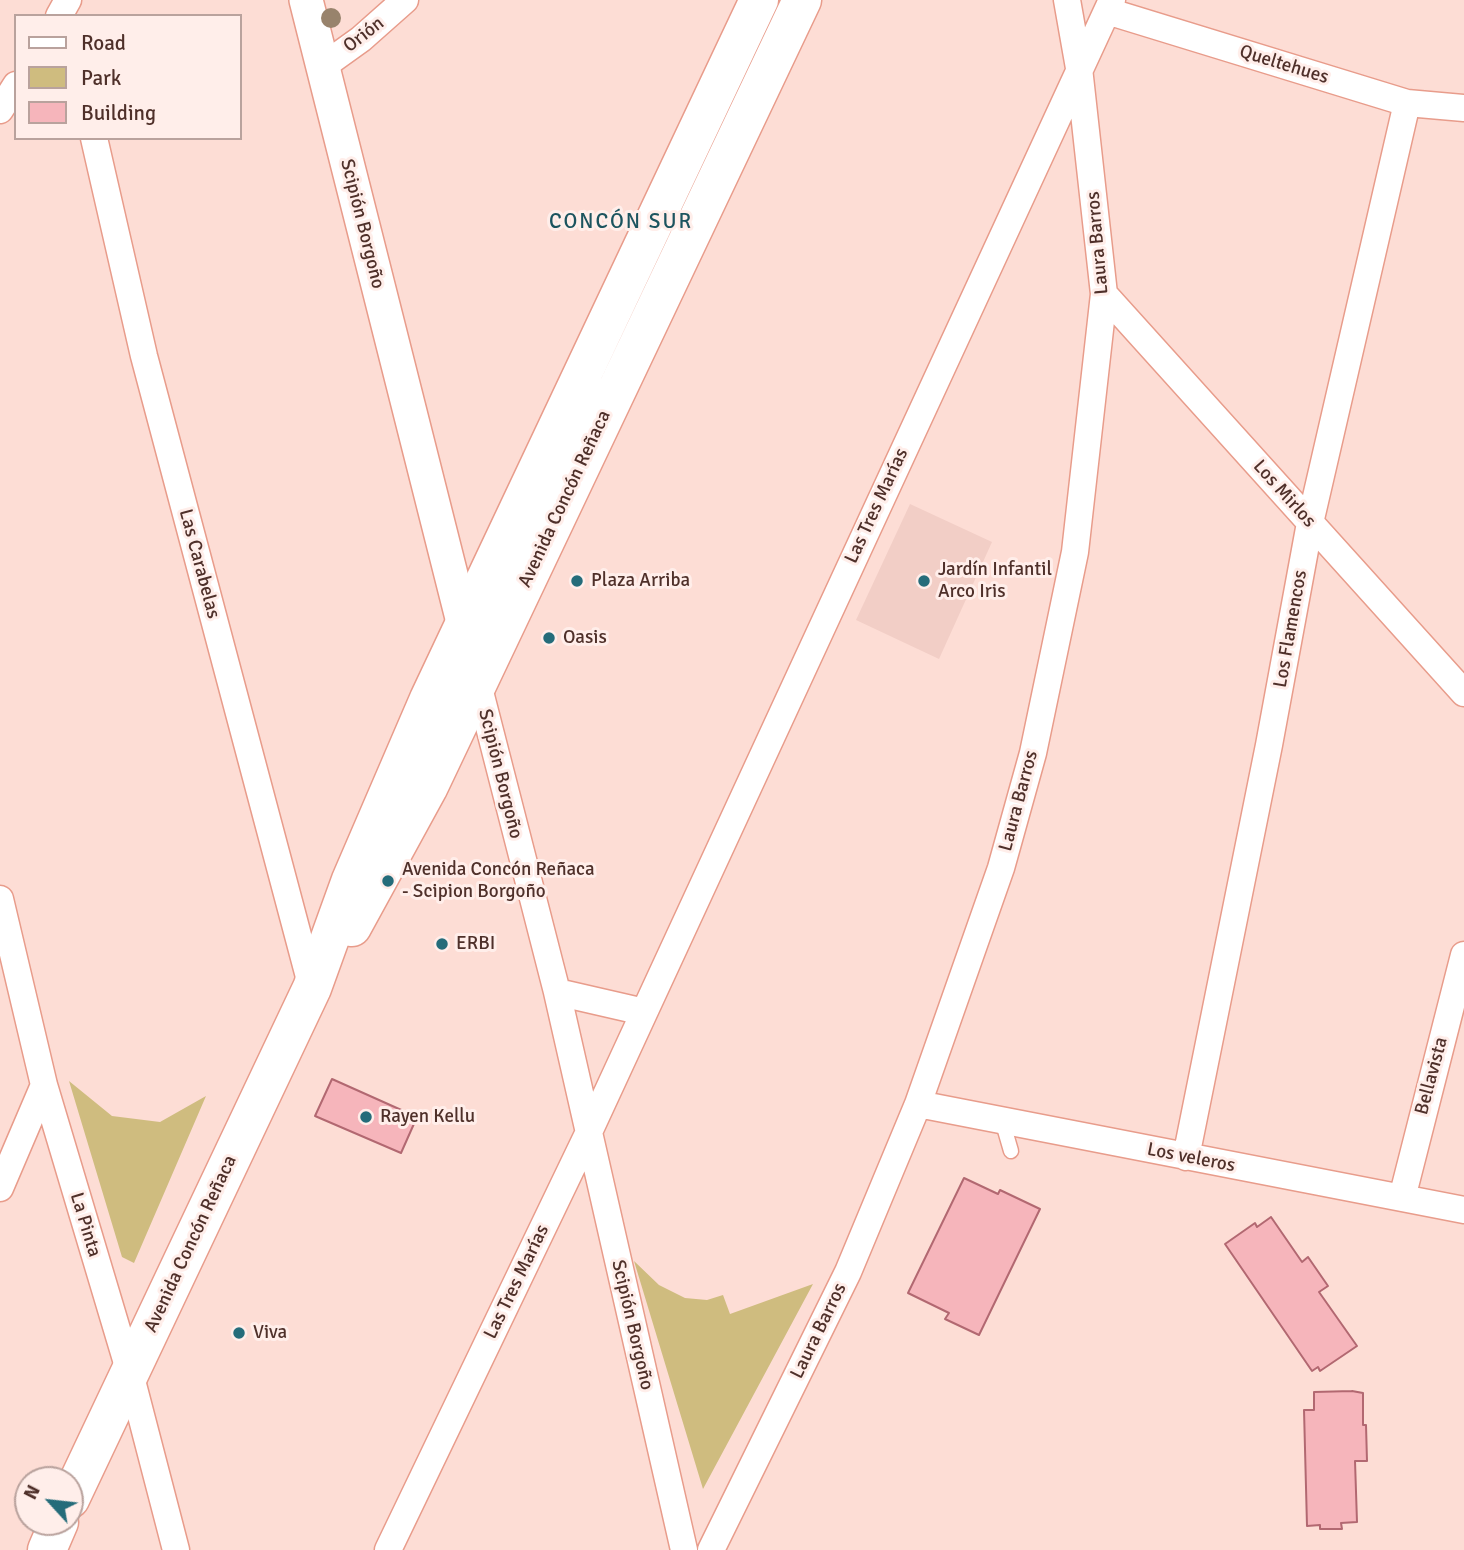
<!DOCTYPE html>
<html>
<head>
<meta charset="utf-8">
<style>
  body { margin:0 }
  #map { position:relative; width:1464px; height:1550px; overflow:hidden; background:#fdddd5; font-family:Signika,sans-serif }
  canvas { display:block }
  .legend { position:absolute; left:14px; top:14px; width:228px; height:126px; box-sizing:border-box; background:#ffeeea; border:2px solid #b9a29d; margin:0; padding:9px 12px; list-style:none; font-size:21px; color:#4f302a }
  .legend li { display:flex; align-items:center; gap:14px; height:35px }
  .legend b { width:35px; border:2px solid #b9a29d }
  .north { position:absolute; left:14px; top:1466px; width:70px; height:70px; box-sizing:border-box; background:#ffeeea; border:2px solid #b9a29d; border-radius:50%; rotate:297deg; font-size:19px; font-weight:700; line-height:28px; text-align:center; color:#4f302a }
  .north::after { content:''; display:block; margin:auto; width:24px; height:32px; background:#256c7a; clip-path:polygon(50% 0,100% 100%,50% 72%,0 100%) }
</style>
</head>
<body>
<div id="map">
<canvas width="1464" height="1550"></canvas>
<ul class="legend">
<li><b style="height:9px;background:#fff"></b>Road</li>
<li><b style="height:19px;background:#cfbc7f"></b>Park</li>
<li><b style="height:19px;background:#f6b5bb"></b>Building</li>
</ul>
<div class="north">N</div>
</div>
<script>
const context = document.querySelector('canvas').getContext('2d');
context.lineJoin = 'round';
function paint(path, color) {
  context.fillStyle = color;
  context.fill(path, 'evenodd');
}
function poly(rows) {
  const path = new Path2D();
  for (const r of rows) {
    path.moveTo(r[0], r[1]);
    for (let i = 2; i < r.length; i += 2) path.lineTo(r[i], r[i + 1]);
  }
  return path;
}
function trace(path, color, width, dash) {
  context.strokeStyle = color;
  context.lineWidth = width;
  context.lineCap = dash ? 'butt' : 'round';
  context.setLineDash(dash || []);
  context.stroke(path);
}
function label(font, color, halo, rows, align = 'center') {
  context.font = font + ' Signika,sans-serif';
  context.lineWidth = 6;
  context.setLineDash([]);
  context.textBaseline = 'middle';
  context.strokeStyle = halo;
  context.fillStyle = color;
  for (const [text, x, y, turn = 0] of rows) {
    context.save();
    context.translate(x, y);
    context.rotate((+turn || 0) * Math.PI / 180);
    context.textAlign = isNaN(turn) ? turn : align;
    if (halo) context.strokeText(text, 0, 0);
    context.fillText(text, 0, 0);
    context.restore();
  }
}
paint(poly([
  [910,504,992,542,939,659,856,620]
]), '#f2cec6');
paint(poly([
  [69,1081,112,1116,160,1122,206,1096,134,1263,122,1257],
  [634,1261,659,1285,685,1298,707,1300,723,1295,730,1314,813,1284,703,1489]
]), '#cfbc7f');
const building = poly([
  [332,1079,417,1117,401,1153,315,1116,332,1079],
  [964,1178,998,1194,1000,1190,1040,1209,979,1335,945,1319,949,1313,908,1293,964,1178],
  [1271,1217,1302,1262,1308,1257,1328,1286,1319,1292,1357,1346,1320,1371,1318,1367,1312,1371,1225,1244,1255,1223,1257,1227,1271,1217],
  [1352,1391,1363,1393,1363,1425,1366,1425,1367,1461,1355,1461,1357,1522,1341,1523,1342,1529,1320,1529,1320,1525,1307,1526,1304,1410,1314,1410,1314,1392,1352,1391]
]);
paint(building, '#f6b5bb');
trace(building, '#b26871', 2);
const service = poly([
  [1002,1120,1011,1151]
]);
const minor = poly([
  [1107,11,1407,103,1464,108],
  [59,16,68,0],
  [322,67,361,39,405,0],
  [0,110,16,85],
  [94,138,144,356,312,988],
  [1104,294,1464,693],
  [477,680,557,992,684,1550],
  [0,899,44,1085,130,1373,176,1550],
  [557,992,644,1012],
  [918,1104,1464,1210],
  [1186,1157,1269,745,1310,523,1407,103],
  [0,1188,44,1085],
  [1402,1198,1464,955],
  [388,1550,588,1134,1112,0],
  [711,1550,848,1272,918,1104,1001,868,1033,753,1075,552,1104,294,1079,68,1067,0]
]);
const tertiary = poly([
  [306,0,464,626]
]);
const primary = poly([
  [352,927,428,788,802,0],
  [70,1499,312,988,351,880,429,699,759,0],
  [47,1550,59,1522]
]);
trace(service, '#e89c8b', 17);
trace(minor, '#e89c8b', 29);
trace(tertiary, '#e89c8b', 36);
trace(primary, '#e89c8b', 41);
trace(service, '#fff', 14);
trace(minor, '#fff', 26);
trace(tertiary, '#fff', 33);
trace(primary, '#fff', 38);
context.fillStyle = '#98836c';
for (const [x, y] of [
  [331,18]
]) {
  context.beginPath();
  context.arc(x, y, 10, 0, 2 * Math.PI);
  context.fill();
}
for (const [x, y, r, color] of [
  [577,581,7,"#256c7a"],
  [924,581,7,"#256c7a"],
  [549,638,7,"#256c7a"],
  [388,881,7,"#256c7a"],
  [442,944,7,"#256c7a"],
  [366,1117,7,"#256c7a"],
  [239,1333,7,"#256c7a"]
]) {
  const dot = new Path2D();
  dot.arc(x, y, r, 0, 2 * Math.PI);
  context.fillStyle = color;
  context.fill(dot);
  trace(dot, '#ffeeea', 2.5);
}
label('19px', '#4f302a', '#ffeeea', [
  ["Orión",364,35,-38],
  ["Queltehues",1284,65,17],
  ["Scipión Borgoño",362,224,76],
  ["Laura Barros",1098,243,-95],
  ["Los Mirlos",1284,494,48],
  ["Avenida Concón Reñaca",565,499,-65],
  ["Las Tres Marías",877,506,-65],
  ["Las Carabelas",199,564,75],
  ["Los Flamencos",1291,629,-80],
  ["Scipión Borgoño",500,774,76],
  ["Laura Barros",1019,801,-75],
  ["Bellavista",1432,1076,-75],
  ["Los veleros",1191,1158,11],
  ["La Pinta",85,1225,73],
  ["Avenida Concón Reñaca",191,1244,-65],
  ["Las Tres Marías",517,1282,-64],
  ["Scipión Borgoño",632,1325,77],
  ["Laura Barros",819,1331,-64]
]);
label('19px', '#4f302a', '#ffeeea', [
  ["Jardín Infantil",938,570],
  ["Arco Iris",938,592],
  ["Plaza Arriba",591,581],
  ["Oasis",563,638],
  ["Avenida Concón Reñaca",402,870],
  ["- Scipion Borgoño",402,892],
  ["ERBI",456,944],
  ["Rayen Kellu",380,1117],
  ["Viva",253,1333]
], 'left');
context.letterSpacing = '2px';
label('21px', '#1c545f', '#ffeeea', [
  ["CONCÓN SUR",621,222]
]);
context.letterSpacing = '0px';
</script>
</body>
</html>
